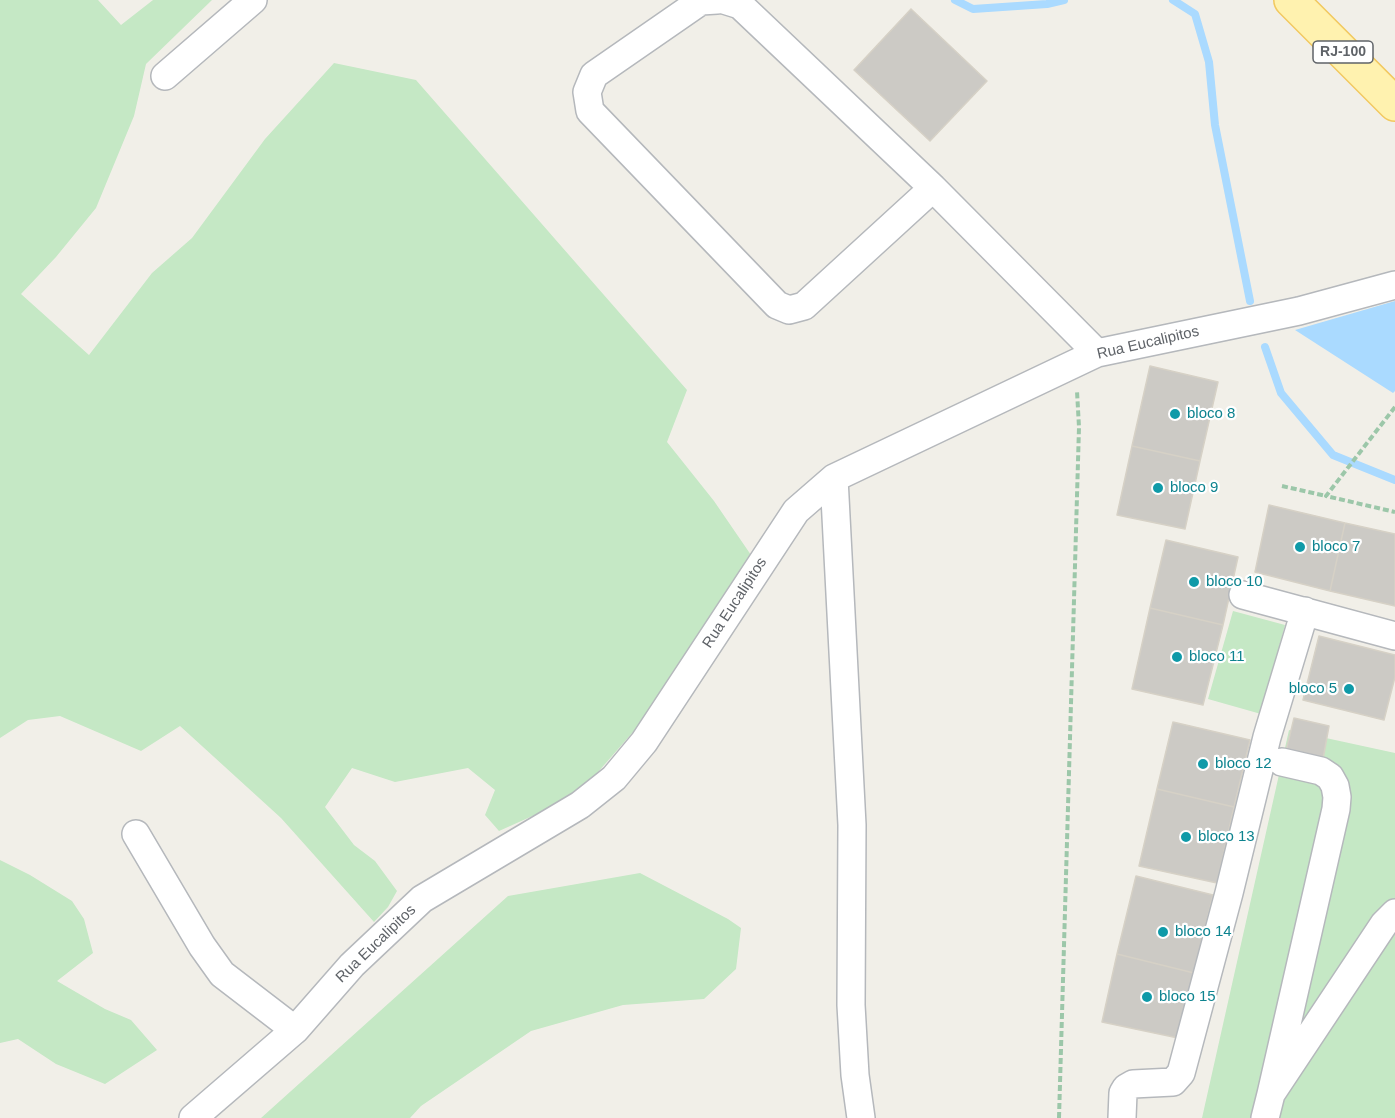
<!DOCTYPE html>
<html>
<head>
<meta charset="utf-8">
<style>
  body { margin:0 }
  canvas { display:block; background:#f1efe8 }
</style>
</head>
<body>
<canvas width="1395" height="1118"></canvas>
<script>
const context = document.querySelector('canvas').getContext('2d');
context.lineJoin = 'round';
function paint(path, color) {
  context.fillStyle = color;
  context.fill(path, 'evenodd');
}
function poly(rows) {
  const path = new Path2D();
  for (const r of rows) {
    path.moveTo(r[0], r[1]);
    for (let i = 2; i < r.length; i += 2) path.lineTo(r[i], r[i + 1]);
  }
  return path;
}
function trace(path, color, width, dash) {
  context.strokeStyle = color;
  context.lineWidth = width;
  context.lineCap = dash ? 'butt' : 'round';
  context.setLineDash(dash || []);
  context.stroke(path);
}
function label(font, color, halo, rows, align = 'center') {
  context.font = font + ' Helvetica,sans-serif';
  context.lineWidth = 4.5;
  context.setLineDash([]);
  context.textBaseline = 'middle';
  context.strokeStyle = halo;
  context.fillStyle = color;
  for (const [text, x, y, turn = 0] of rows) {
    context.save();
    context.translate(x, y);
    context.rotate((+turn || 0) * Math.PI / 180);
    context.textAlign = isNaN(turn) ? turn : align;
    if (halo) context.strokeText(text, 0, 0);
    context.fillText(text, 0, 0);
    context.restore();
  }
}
paint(poly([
  [0,0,98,0,121,25,153,0,212,0,146,64,134,116,96,208,56,257,21,294,89,355,152,273,192,238,265,139,334,63,416,80,687,390,667,442,714,501,751,555,640,724,577,796,499,831,485,815,495,790,468,768,395,782,352,768,325,807,354,845,375,861,397,891,388,907,374,922,281,818,180,726,141,751,60,716,28,720,0,738],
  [1233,611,1285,625,1261,714,1208,699],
  [1289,730,1395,753,1395,1118,1202,1118],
  [0,860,30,875,72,901,84,919,93,953,57,981,105,1009,131,1020,157,1050,105,1084,56,1064,18,1039,0,1043],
  [640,873,728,919,741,928,736,969,704,999,623,1005,531,1031,421,1106,410,1118,261,1118,508,896]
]), '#c5e8c5');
paint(poly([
  [1395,301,1395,391,1393,393,1295,330]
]), '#aadaff');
trace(poly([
  [955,0,973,9,1047,4,1064,0],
  [1173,0,1195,14,1209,62,1215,125,1250,301],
  [1265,347,1281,393,1333,455,1395,480]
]), '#aadaff', 8);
const building = poly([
  [911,9,987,81,930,141,854,70,911,9],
  [1150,366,1218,382,1200,461,1132,446,1150,366],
  [1132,446,1200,461,1185,529,1117,515,1132,446],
  [1269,505,1345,523,1330,591,1255,572,1269,505],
  [1345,523,1395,534,1395,606,1330,591,1345,523],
  [1166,540,1238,557,1223,625,1150,608,1166,540],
  [1150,608,1223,625,1203,705,1132,689,1150,608],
  [1319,636,1395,655,1395,677,1384,720,1303,700,1319,636],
  [1294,718,1329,726,1323,759,1286,751,1294,718],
  [1173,722,1250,740,1234,807,1157,789,1173,722],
  [1157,789,1234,807,1217,883,1139,866,1157,789],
  [1136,876,1213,895,1194,973,1117,954,1136,876],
  [1117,954,1194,973,1178,1038,1102,1022,1117,954]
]);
paint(building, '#cccac5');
trace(building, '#d6d1c6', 1.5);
const minor = poly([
  [717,0,701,1,594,75,587,92,590,111,777,305,789,310,804,306,933,188],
  [724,0,740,5,933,188,1097,353],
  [165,76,253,0],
  [834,478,852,825,851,1005,855,1075,861,1118],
  [1243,595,1395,636],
  [1282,762,1321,771,1330,777,1335,786,1337,797,1336,809,1271,1094,1384,924,1395,913],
  [136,834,202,946,222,974,295,1030],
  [193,1118,295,1030,352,965,422,899,580,805,614,778,644,742,796,511,834,478,1097,353,1299,311,1395,285],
  [1122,1118,1123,1093,1126,1088,1133,1084,1173,1082,1181,1073,1229,893,1267,737,1305,611],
  [1265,1118,1271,1094]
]);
const major = poly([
  [1291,0,1395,104]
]);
trace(minor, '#b5b8bc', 30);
trace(major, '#f2c960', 36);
trace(poly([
  [1395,407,1326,496,1395,512],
  [1282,486,1326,496],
  [1059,1118,1079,427,1077,391]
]), '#9cc7a9', 4, [6, 3]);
trace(minor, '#fff', 27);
trace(major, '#fff2af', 33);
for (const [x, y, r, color] of [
  [1175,414,6,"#0f9aa8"],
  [1158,488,6,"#0f9aa8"],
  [1300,547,6,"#0f9aa8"],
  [1194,582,6,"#0f9aa8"],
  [1177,657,6,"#0f9aa8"],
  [1349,689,6,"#0f9aa8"],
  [1203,764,6,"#0f9aa8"],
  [1186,837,6,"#0f9aa8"],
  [1163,932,6,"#0f9aa8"],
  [1147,997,6,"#0f9aa8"]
]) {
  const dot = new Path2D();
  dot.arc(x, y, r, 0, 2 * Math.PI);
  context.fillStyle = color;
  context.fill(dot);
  trace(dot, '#fff', 2);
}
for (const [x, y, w] of [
  [1343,52,60]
]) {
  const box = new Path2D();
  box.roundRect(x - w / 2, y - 11, w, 22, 4.5);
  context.fillStyle = '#fff';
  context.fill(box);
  trace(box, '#5f6368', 1.5);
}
label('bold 14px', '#5f6368', null, [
  ["RJ-100",1343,52]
]);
label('15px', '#5f6368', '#fff', [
  ["Rua Eucalipitos",1148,343,-13],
  ["Rua Eucalipitos",735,603,-57],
  ["Rua Eucalipitos",376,944,-44]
]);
label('15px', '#0d838f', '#fff', [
  ["bloco 8",1187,414],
  ["bloco 9",1170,488],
  ["bloco 7",1312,547],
  ["bloco 10",1206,582],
  ["bloco 11",1189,657],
  ["bloco 5",1337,689,"right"],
  ["bloco 12",1215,764],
  ["bloco 13",1198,837],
  ["bloco 14",1175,932],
  ["bloco 15",1159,997]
], 'left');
</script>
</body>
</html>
